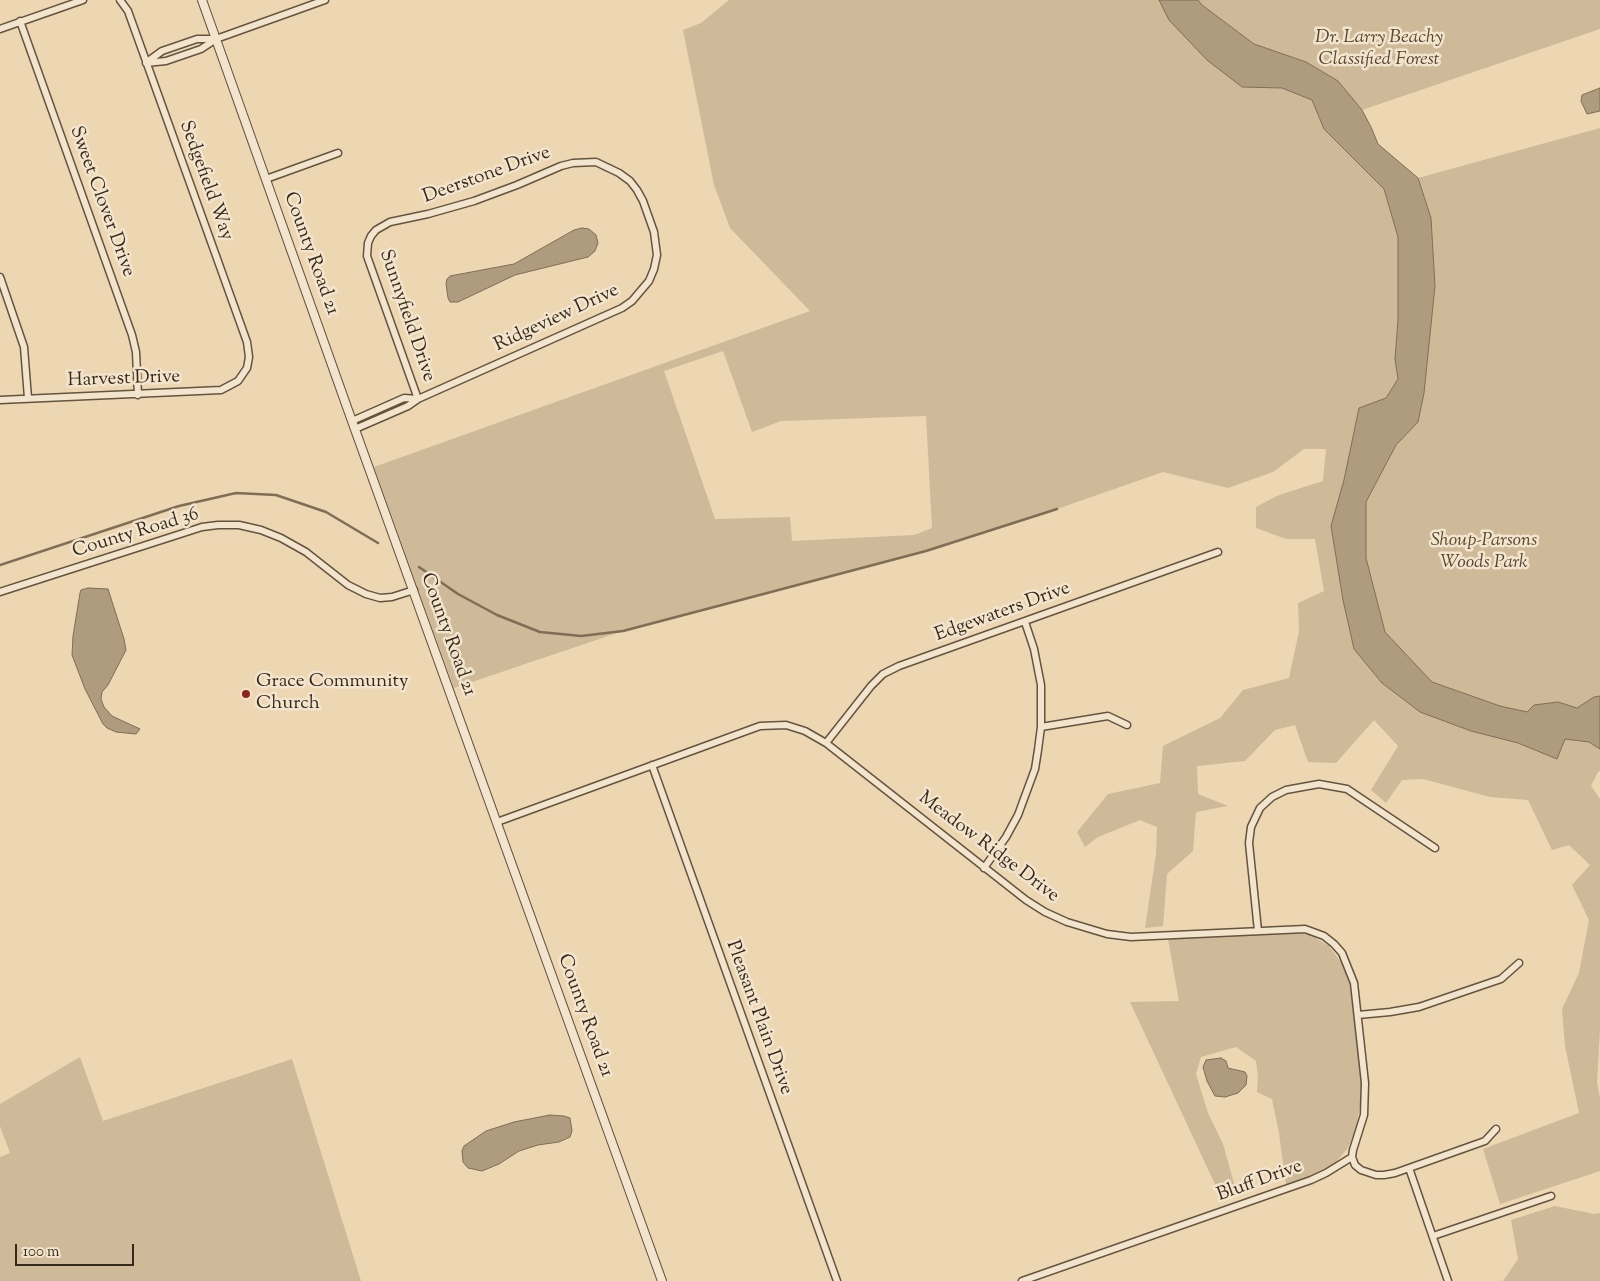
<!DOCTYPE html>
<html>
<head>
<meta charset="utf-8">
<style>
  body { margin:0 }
  #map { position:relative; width:1600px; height:1281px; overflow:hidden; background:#edd6b2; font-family:"Sorts Mill Goudy",serif }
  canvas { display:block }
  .scale { position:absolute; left:15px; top:1244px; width:119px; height:22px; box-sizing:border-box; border:2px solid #372919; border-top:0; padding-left:6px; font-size:15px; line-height:18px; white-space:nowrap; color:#372919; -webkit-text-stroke:4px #f3e4cd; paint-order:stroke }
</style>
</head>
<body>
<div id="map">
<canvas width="1600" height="1281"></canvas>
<div class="scale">100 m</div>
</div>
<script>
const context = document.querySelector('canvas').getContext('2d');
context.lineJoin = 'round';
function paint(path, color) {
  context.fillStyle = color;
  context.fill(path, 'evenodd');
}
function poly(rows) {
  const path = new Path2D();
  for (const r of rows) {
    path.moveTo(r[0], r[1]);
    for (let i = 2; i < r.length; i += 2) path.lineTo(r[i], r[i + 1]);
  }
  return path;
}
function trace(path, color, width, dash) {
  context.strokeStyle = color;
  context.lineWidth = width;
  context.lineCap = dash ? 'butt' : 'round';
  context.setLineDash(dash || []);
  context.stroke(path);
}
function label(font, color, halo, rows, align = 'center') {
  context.font = font + ' "Sorts Mill Goudy",serif';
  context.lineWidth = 5;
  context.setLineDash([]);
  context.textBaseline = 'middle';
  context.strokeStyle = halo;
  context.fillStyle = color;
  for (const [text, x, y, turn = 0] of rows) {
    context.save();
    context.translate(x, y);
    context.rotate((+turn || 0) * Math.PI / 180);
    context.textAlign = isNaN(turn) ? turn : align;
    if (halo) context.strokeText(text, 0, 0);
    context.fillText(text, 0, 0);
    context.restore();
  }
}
paint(poly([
  [729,0,1159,0,1169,20,1242,87,1282,88,1312,100,1324,129,1384,189,1398,237,1398,320,1395,359,1398,380,1386,398,1359,408,1344,480,1331,526,1343,600,1354,649,1382,683,1420,712,1471,731,1518,743,1557,759,1565,739,1589,742,1600,749,1600,771,1598,772,1591,786,1600,799,1600,1030,1597,1082,1600,1098,1600,1171,1500,1204,1483,1149,1579,1113,1565,1046,1562,1009,1579,973,1589,920,1572,885,1590,865,1569,845,1552,850,1528,800,1490,797,1423,779,1402,780,1386,803,1371,790,1398,746,1374,720,1336,763,1308,762,1295,725,1275,730,1245,761,1197,766,1198,794,1228,806,1196,812,1193,851,1167,874,1163,926,1145,928,1156,854,1157,827,1140,820,1098,837,1085,847,1077,832,1108,794,1160,783,1163,746,1220,718,1243,690,1289,678,1299,631,1298,603,1324,591,1315,539,1286,539,1256,528,1256,507,1279,495,1323,481,1326,449,1304,449,1273,472,1228,488,1163,472,1057,509,926,551,623,631,454,688,374,467,810,311,730,228,714,185,683,30,701,23],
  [723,351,752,432,781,421,926,416,932,528,914,535,792,541,790,517,715,519,664,371],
  [1198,0,1600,0,1600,29,1362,110,1338,81,1306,62,1254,44,1202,5],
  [1600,128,1600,696,1594,697,1577,708,1558,702,1527,712,1500,706,1432,682,1385,632,1366,558,1366,502,1396,445,1418,422,1424,393,1435,286,1431,218,1418,178],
  [1297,933,1310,935,1329,946,1341,962,1350,984,1361,1083,1361,1100,1356,1128,1348,1148,1335,1163,1310,1177,1286,1185,1279,1133,1272,1099,1257,1092,1258,1076,1256,1061,1236,1047,1201,1057,1196,1074,1208,1113,1223,1144,1237,1194,1220,1195,1130,1002,1179,1001,1168,939],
  [80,1057,103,1121,292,1059,361,1281,0,1281,0,1157,10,1153,0,1126,0,1104],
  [1555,1206,1594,1214,1600,1213,1600,1281,1503,1281,1518,1259,1511,1220]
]), '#ceb998');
const water = poly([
  [1159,0,1198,0,1202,5,1254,44,1306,62,1338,81,1362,110,1371,127,1378,144,1418,178,1431,218,1435,286,1424,393,1418,422,1396,445,1366,502,1366,558,1385,632,1432,682,1500,706,1527,712,1534,705,1558,702,1577,708,1594,697,1600,696,1600,749,1589,742,1565,739,1557,759,1518,743,1471,731,1420,712,1382,683,1354,649,1343,600,1331,526,1344,480,1359,408,1386,398,1398,379,1395,359,1398,320,1398,237,1384,189,1324,129,1312,100,1282,88,1242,87,1207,60,1169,20,1159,0],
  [1600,88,1600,111,1587,114,1581,101,1582,95,1600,88],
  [582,228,589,229,596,235,598,243,595,251,588,257,515,275,458,302,450,302,448,298,446,284,447,279,450,276,514,264,574,230,582,228],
  [88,588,108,589,124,639,126,650,108,685,102,692,101,699,104,707,112,716,140,729,136,734,116,732,107,728,103,724,85,689,72,655,73,636,80,593,81,590,88,588],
  [1221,1058,1226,1061,1228,1068,1245,1072,1247,1076,1246,1085,1238,1093,1225,1097,1215,1096,1207,1081,1203,1067,1206,1060,1221,1058],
  [550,1115,564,1116,570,1118,572,1131,570,1137,559,1142,538,1145,519,1151,499,1164,482,1171,468,1168,463,1162,462,1151,464,1146,486,1131,514,1122,550,1115]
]);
paint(water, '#af9b7e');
trace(water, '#7f6d56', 1);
trace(poly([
  [0,565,179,506,236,493,276,495,326,512,378,543],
  [419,567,458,594,497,615,540,632,581,636,623,631,718,606,926,551,1057,509]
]), '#7f6d56', 2.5);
const minor = poly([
  [20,21,132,335,136,352,138,395],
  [0,29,83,0],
  [147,62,162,51,197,39,214,39],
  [146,63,166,61,201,49,216,39,325,0],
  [266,179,338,153],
  [0,277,24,347,28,398],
  [0,400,221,390,238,381,247,368,249,357,247,342,128,11,120,0],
  [352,421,404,398,418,399],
  [355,429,408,406,418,399,622,308,632,301,649,281,654,269,657,255,654,232,643,201,637,190,630,181,619,173,596,162,573,163,561,166,517,185,474,201,428,214,390,222,376,230,371,236,368,243,367,256,418,399],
  [0,592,171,537,202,527,218,525,239,525,261,530,281,538,306,552,348,585,366,594,380,598,392,597,414,590],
  [1041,727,1108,716,1127,725],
  [826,743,871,686,883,674,899,666,1218,552],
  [652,765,837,1281],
  [497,822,760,726,786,725,805,731,826,743,1026,900,1045,912,1067,922,1107,934,1131,937,1305,929,1324,936,1334,944,1342,953,1354,983,1365,1083,1364,1115,1353,1150,1352,1157],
  [984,868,1006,837,1018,815,1035,769,1038,750,1041,727,1041,685,1034,649,1025,622],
  [1258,931,1249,843,1251,827,1260,808,1272,797,1286,790,1319,784,1347,789,1435,848],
  [1358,1015,1390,1012,1419,1007,1501,979,1519,963],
  [1409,1168,1448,1281],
  [1433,1236,1551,1196],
  [1022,1281,1311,1180,1326,1173,1352,1157,1355,1165,1361,1170,1376,1175,1384,1175,1395,1173,1485,1141,1496,1129]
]);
const tertiary = poly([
  [202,0,348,410,662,1281]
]);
trace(minor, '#64543f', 9);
trace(tertiary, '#64543f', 10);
trace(minor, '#f3e4cd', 6);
trace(tertiary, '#f3e4cd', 8);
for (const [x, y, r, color] of [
  [246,694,5,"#8f2418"]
]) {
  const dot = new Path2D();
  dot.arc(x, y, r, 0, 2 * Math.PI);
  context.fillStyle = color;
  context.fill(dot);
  trace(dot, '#f3e4cd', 2);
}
label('italic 19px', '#554632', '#f3e4cd', [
  ["Dr. Larry Beachy",1379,39],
  ["Classified Forest",1379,61],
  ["Shoup-Parsons",1484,542],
  ["Woods Park",1484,564]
]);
label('19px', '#372919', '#f3e4cd', [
  ["Deerstone Drive",487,176,-20],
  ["Sedgefield Way",205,181,70],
  ["Sweet Clover Drive",101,202,70],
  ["County Road 21",310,254,70],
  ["Sunnyfield Drive",406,316,71],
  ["Ridgeview Drive",557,319,-25],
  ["Harvest Drive",124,380,-2],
  ["County Road 36",136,534,-17],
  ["Edgewaters Drive",1003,613,-20],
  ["County Road 21",447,635,70],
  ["Meadow Ridge Drive",988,848,37],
  ["County Road 21",584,1016,70],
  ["Pleasant Plain Drive",758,1018,70],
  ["Bluff Drive",1260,1182,-20]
]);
label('19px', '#372919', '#f3e4cd', [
  ["Grace Community",256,683],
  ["Church",256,705]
], 'left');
</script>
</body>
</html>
